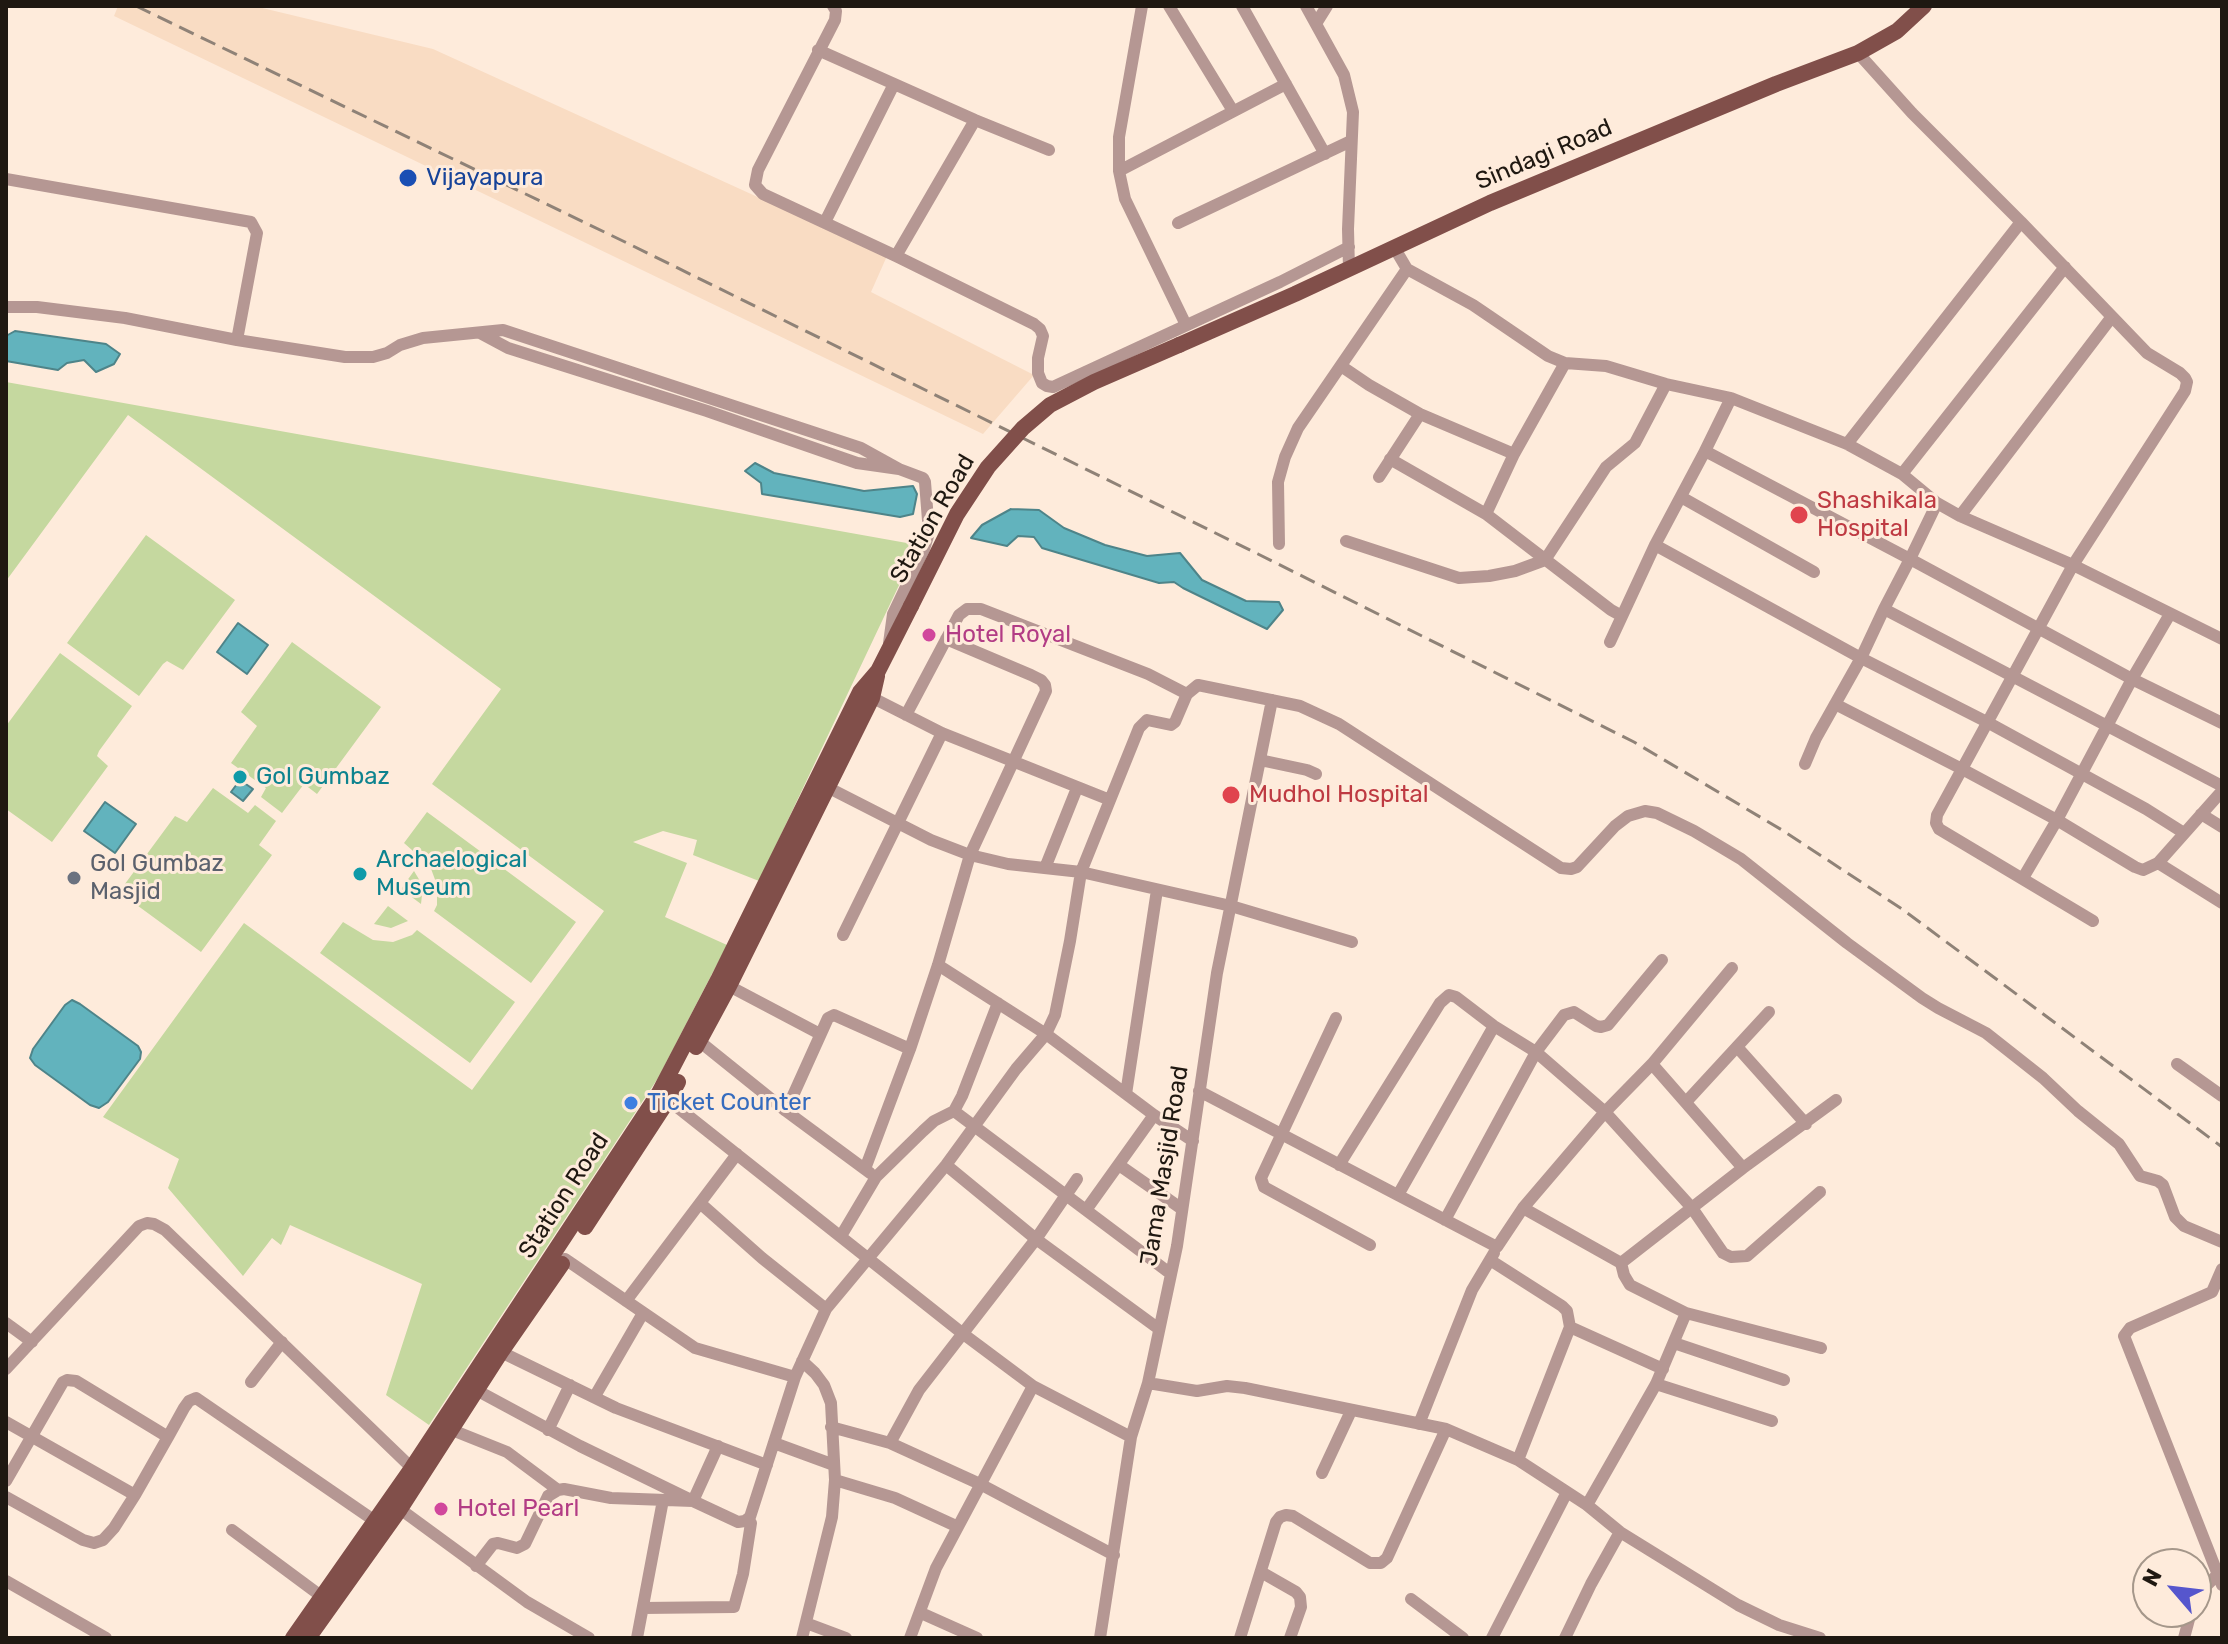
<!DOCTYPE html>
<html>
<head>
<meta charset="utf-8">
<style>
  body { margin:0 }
  #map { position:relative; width:2228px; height:1644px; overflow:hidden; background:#feebdb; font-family:Rubik,sans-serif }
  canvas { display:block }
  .frame { position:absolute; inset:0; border:8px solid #1f1811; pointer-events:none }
  .north { position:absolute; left:2132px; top:1548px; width:80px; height:80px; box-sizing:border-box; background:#feebdb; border:2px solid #a5978a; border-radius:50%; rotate:298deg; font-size:22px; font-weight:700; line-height:32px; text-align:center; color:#1f1811 }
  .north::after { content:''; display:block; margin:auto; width:28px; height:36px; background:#5656cd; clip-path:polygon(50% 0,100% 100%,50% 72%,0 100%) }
</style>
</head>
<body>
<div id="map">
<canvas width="2228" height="1644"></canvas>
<div class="frame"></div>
<div class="north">N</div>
</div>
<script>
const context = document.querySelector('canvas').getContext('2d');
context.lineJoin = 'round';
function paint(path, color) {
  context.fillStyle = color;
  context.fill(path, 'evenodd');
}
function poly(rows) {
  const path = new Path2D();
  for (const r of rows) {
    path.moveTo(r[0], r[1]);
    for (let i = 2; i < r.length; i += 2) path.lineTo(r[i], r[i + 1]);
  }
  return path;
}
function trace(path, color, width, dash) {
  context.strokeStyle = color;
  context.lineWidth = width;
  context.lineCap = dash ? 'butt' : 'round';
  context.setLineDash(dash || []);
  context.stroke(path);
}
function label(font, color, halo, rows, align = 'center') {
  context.font = font + ' Rubik,sans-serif';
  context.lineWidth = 6;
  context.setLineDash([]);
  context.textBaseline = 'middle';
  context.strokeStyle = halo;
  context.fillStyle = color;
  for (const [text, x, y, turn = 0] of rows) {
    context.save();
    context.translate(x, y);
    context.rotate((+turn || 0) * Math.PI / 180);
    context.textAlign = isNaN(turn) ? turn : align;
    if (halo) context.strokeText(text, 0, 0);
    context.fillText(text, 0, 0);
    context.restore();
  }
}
paint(poly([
  [118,6,254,6,433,49,887,256,871,292,1034,375,983,434,114,16]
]), '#f9dcc3');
paint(poly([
  [6,382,918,545,759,881,693,855,697,840,663,831,633,842,687,863,665,917,727,945,658,1078,429,1425,386,1395,422,1284,290,1225,281,1245,272,1238,243,1276,168,1188,179,1159,103,1117,244,923,472,1090,604,911,432,784,501,689,128,415,6,581],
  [146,535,235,600,183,670,167,661,163,664,139,696,67,643],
  [292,642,381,707,317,794,304,784,282,813,261,797,266,788,231,763,257,726,241,712],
  [60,653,132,706,99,751,97,756,108,766,52,842,6,809,6,726],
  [213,788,248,813,255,805,276,821,259,845,272,855,201,952,119,892,175,816,187,822],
  [427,812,576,922,531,983,434,911,437,905,437,885,430,866,404,843],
  [414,871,423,886,421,904,401,889],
  [388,906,408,921,391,928,374,924],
  [343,922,373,940,393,942,412,935,417,930,515,1002,470,1063,320,953]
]), '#c5d89f');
const water = poly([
  [15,331,106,344,120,354,114,364,96,372,84,360,67,363,58,370,6,361,6,336,15,331],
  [755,463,774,473,864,491,913,486,917,494,913,514,900,517,762,494,761,483,745,471,755,463],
  [1011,509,1039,510,1064,528,1105,545,1147,556,1180,553,1202,580,1246,601,1279,602,1283,610,1267,629,1183,588,1174,582,1159,583,1042,548,1034,537,1018,536,1007,546,971,538,982,525,1011,509],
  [238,623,268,645,247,674,217,652,238,623],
  [240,780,253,789,243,801,231,792,240,780],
  [105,802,136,824,115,853,84,831,105,802],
  [72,1000,80,1004,138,1046,141,1052,140,1059,108,1102,99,1108,90,1105,35,1065,30,1058,33,1049,65,1005,72,1000]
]);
paint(water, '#62b3bd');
trace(water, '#4e8489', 2);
trace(poly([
  [833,6,836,11,835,20,758,170,755,185,763,194,896,256,1034,324,1040,329,1043,336,1038,358,1038,373,1042,383,1047,386,1053,387,1280,282,1349,247],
  [1142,6,1119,137,1119,171,1125,199,1186,325],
  [1169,6,1233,111],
  [1242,6,1325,154],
  [1306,6,1344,75,1353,112,1348,229,1349,269],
  [1317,22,1327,6],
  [818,50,975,120,1049,150],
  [1858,53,1912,113,2021,222],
  [1119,171,1286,84],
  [6,179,251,222,257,233,237,340],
  [825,222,894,84],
  [1178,223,1351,141],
  [1394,247,1407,269,1473,305,1548,356,1565,363,1606,366,1666,384,1731,398,1705,451,1910,559,1884,609,2222,786],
  [896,256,975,120],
  [6,307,37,307,125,318,237,340,345,357,373,357,387,353,400,345,423,338,503,330,861,448,899,469],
  [480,333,508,348,707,411,857,463,899,469,923,478,925,482,929,533,924,549,893,614,889,643],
  [1341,366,1369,385,1420,414,1514,454],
  [1731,398,1847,444,1902,474,1937,503],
  [1847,444,2021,222,2147,353,2180,373,2185,378,2187,382,2185,391,2073,565,1937,815,1936,823,1939,829,2093,921],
  [1390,459,1486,514,1611,610,1622,616],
  [1902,474,2065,267],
  [1379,477,1420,414],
  [1681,497,1814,572],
  [1486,514,1514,454,1565,363],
  [1960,516,2111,318],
  [1346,541,1459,578,1489,576,1515,571,1545,560,1606,467,1635,443,1666,384],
  [1279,544,1278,482,1285,457,1298,428,1407,269],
  [1655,545,1861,658,1987,722,2146,809,2184,833],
  [2222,639,2073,565,1960,516,1937,503,1910,559,2132,679,2222,723],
  [1610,642,1655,545,1705,451],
  [867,695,942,733,1110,800],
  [1835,704,1962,769,2057,820,2135,867,2143,870,2158,863,2222,791],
  [906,715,959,615,967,609,981,609,1148,674,1187,694],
  [1260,760,1307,770,1316,774],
  [1805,764,1816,738,1861,658,1884,609],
  [827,787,931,840,970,855,1008,864,1081,872,1231,906,1352,942],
  [2201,814,2222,827],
  [2158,863,2222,903],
  [1045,868,1077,788],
  [2023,878,2057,820,2132,679,2170,614],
  [843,935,942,733],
  [938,965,1046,1034,1154,1115,1193,1141],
  [729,986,820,1034],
  [1336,1018,1261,1178,1264,1187,1370,1245],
  [699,1041,786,1111,870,1173],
  [1738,1048,1806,1124],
  [1652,1064,1743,1168],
  [2177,1064,2222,1096],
  [1199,1091,1497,1247,1523,1208,1605,1112,1652,1064,1732,968],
  [1126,1094,1157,890],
  [662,1095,962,1333,1033,1386,1131,1437],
  [1686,1102,1769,1012],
  [786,1111,828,1018,834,1015,910,1049],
  [954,1111,1171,1274],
  [946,1165,1036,1239,1159,1329],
  [1119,1165,1182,1209],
  [1339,1165,1440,1003,1449,995,1456,997,1494,1026,1536,1052,1605,1112,1692,1208,1723,1253,1731,1257,1747,1256,1820,1192],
  [865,1169,910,1049,938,965,970,855,1046,691,1045,685,1041,680,1031,675,946,639],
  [1398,1195,1494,1026],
  [700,1203,762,1258,826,1309],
  [1523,1208,1621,1263,1743,1168,1836,1100],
  [1086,1210,1154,1115],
  [1445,1220,1536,1052,1564,1015,1574,1012,1596,1026,1601,1027,1608,1025,1662,960],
  [841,1236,876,1177,923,1131,934,1121,954,1111,962,1096,998,1003],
  [565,1259,695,1348,795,1377],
  [1490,1260,1562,1306,1567,1311,1570,1327,1663,1369],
  [1621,1263,1624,1275,1630,1285,1686,1313,1821,1348],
  [2222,1269,2212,1292,2130,1328,2124,1336,2222,1585],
  [626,1301,737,1154],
  [6,1323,32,1342],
  [1674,1343,1784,1380],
  [501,1352,616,1408,767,1465],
  [802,1361,815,1373,824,1385,831,1403,835,1480,832,1517,802,1638],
  [6,1369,139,1226,147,1223,154,1224,165,1230,416,1472],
  [251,1382,282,1342],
  [1148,1383,1197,1391,1227,1386,1245,1388,1446,1429,1518,1460,1587,1505,1620,1532,1738,1605,1779,1625,1820,1638],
  [1656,1384,1772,1421],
  [478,1391,580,1446,693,1501,738,1522,745,1521,750,1517,795,1377,826,1309,946,1165,1016,1069,1046,1034,1055,1015,1070,941,1081,872,1139,728,1147,720,1171,725,1175,722,1187,694,1198,685,1300,706,1339,724,1561,868,1571,869,1577,867,1615,826,1628,816,1645,811,1657,813,1694,831,1741,859,1847,943,1922,998,1938,1008,1986,1033,2043,1078,2078,1111,2119,1144,2140,1176,2158,1181,2163,1185,2175,1217,2184,1226,2222,1242],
  [595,1396,643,1313],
  [6,1422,135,1495],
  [1419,1424,1472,1290,1494,1253],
  [831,1427,890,1443,980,1484,1114,1555],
  [452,1430,507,1452,558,1490],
  [548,1430,570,1385],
  [168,1437,184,1408,189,1401,196,1398,375,1521],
  [774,1443,834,1465],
  [890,1443,919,1390,1036,1239,1077,1179],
  [1518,1460,1570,1327],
  [1322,1473,1351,1411],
  [835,1480,895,1498,956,1526],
  [6,1481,63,1382,67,1380,76,1381,168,1437,135,1495,114,1528,103,1540,94,1543,83,1540,6,1497],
  [1587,1505,1656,1384,1686,1313],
  [400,1509,527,1602,589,1638],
  [232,1530,321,1596],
  [476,1566,493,1544,498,1543,517,1548,525,1544,548,1496,558,1490,564,1489,611,1498,693,1501,718,1446],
  [1261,1572,1296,1592,1300,1597,1301,1607,1290,1638],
  [6,1581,106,1638],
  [1411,1599,1463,1638],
  [2196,1602,2202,1590,2218,1574],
  [643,1608,734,1607,743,1574,751,1523],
  [921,1613,977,1638],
  [806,1623,846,1638],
  [637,1638,663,1500],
  [910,1638,936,1568,1033,1386],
  [1100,1638,1131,1437,1148,1383,1177,1246,1217,973,1272,700],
  [1240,1638,1276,1522,1280,1517,1286,1515,1293,1516,1370,1563,1381,1563,1387,1558,1446,1429],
  [1492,1638,1567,1492],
  [1565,1638,1591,1584,1620,1532],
  [2184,1638,2191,1612]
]), '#b59793', 12);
trace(poly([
  [1179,345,1295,294,1490,203,1776,84,1858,53,1897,31,1924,6],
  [696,1047,729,986,872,698,877,676],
  [585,1227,668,1100,678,1082],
  [293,1638,412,1468,659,1093,718,980,860,692,878,671,911,606],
  [308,1638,400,1509,501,1352,562,1264]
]), '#814f4a', 16);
trace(poly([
  [136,6,625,242,1258,554,1634,742,1782,830,1902,909,2222,1147]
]), '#8f8277', 3, [16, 8]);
trace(poly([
  [911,606,957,514,988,467,1023,428,1050,405,1094,382,1179,345]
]), '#814f4a', 16);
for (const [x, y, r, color] of [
  [408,178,10,"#1a4fb4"],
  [1799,515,10,"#e0444e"],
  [929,635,8,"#d1479c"],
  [240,777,8,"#0f9aa8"],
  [1231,795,10,"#e0444e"],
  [360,874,8,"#0f9aa8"],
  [74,878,8,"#6b7280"],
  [631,1103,8,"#3f7fe0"],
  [441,1509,8,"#d1479c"]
]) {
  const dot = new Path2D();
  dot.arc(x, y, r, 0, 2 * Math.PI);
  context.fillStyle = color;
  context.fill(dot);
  trace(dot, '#feebdb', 3);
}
label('24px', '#1f1811', '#feebdb', [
  ["Sindagi Road",1544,155,-23],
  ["Station Road",933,519,-60],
  ["Jama Masjid Road",1165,1166,-81],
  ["Station Road",564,1196,-57]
]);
label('24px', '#164399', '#feebdb', [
  ["Vijayapura",426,178]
], 'left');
label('24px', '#be3a42', '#feebdb', [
  ["Shashikala",1817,501],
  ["Hospital",1817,529],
  ["Mudhol Hospital",1249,795]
], 'left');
label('24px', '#b23c85', '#feebdb', [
  ["Hotel Royal",945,635],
  ["Hotel Pearl",457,1509]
], 'left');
label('24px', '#0d838f', '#feebdb', [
  ["Gol Gumbaz",256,777],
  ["Archaelogical",376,860],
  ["Museum",376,888]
], 'left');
label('24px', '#5b616d', '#feebdb', [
  ["Gol Gumbaz",90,864],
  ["Masjid",90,892]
], 'left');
label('24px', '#366cbe', '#feebdb', [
  ["Ticket Counter",647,1103]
], 'left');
</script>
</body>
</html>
